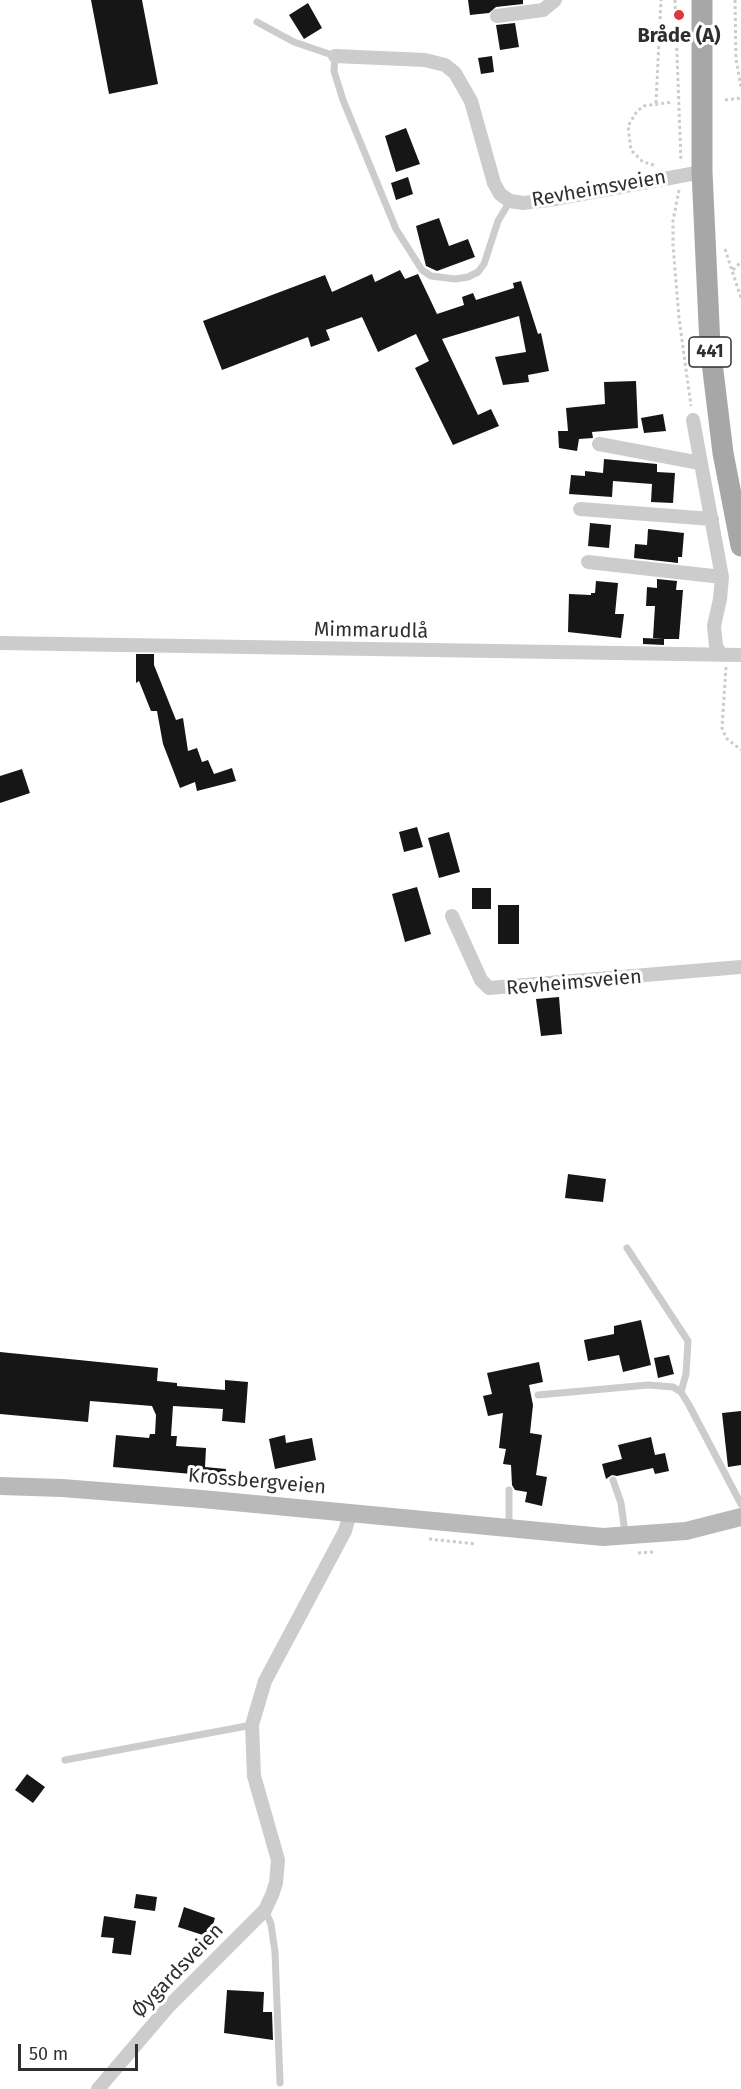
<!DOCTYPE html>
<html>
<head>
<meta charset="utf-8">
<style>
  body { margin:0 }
  #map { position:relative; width:741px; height:2089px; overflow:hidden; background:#fff; font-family:"Fira Sans",sans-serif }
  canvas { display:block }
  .scale { position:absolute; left:18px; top:2044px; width:120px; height:27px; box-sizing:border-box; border:3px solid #2f2f2f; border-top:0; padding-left:8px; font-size:18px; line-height:21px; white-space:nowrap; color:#2f2f2f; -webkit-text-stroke:4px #fff; paint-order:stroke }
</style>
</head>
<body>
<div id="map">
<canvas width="741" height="2089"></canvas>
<div class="scale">50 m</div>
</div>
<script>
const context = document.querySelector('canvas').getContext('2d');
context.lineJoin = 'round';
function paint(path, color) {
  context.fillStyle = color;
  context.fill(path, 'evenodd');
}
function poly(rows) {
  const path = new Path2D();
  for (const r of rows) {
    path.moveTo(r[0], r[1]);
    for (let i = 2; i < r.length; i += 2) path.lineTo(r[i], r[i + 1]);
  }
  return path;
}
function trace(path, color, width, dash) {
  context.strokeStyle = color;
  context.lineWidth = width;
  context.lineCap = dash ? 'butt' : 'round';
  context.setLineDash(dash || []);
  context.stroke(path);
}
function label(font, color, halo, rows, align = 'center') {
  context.font = font + ' "Fira Sans",sans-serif';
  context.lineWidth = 6;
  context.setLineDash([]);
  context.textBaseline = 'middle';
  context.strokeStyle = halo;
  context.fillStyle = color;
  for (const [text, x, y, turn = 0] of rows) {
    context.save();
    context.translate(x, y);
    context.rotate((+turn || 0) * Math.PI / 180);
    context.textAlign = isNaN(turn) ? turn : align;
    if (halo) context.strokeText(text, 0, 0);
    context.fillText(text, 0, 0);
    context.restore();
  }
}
paint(poly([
  [91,0,142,0,158,84,109,94],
  [468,0,523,0,523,4,496,7,489,13,470,15],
  [308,3,322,28,304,39,289,15],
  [515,23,519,47,500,50,496,25],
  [492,56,494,72,481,74,478,58],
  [406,128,420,164,396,172,385,136],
  [408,177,413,194,396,200,391,183],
  [439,218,449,246,468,239,475,257,437,271,426,266,416,226],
  [400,270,405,279,418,274,437,314,464,305,462,297,473,293,476,300,514,288,513,283,521,281,538,334,541,333,549,371,528,375,529,382,503,385,495,357,526,352,519,316,442,339,478,415,491,409,499,426,453,445,415,368,429,361,416,334,378,352,362,317,326,330,330,340,311,347,308,337,222,370,203,321,325,275,332,292,372,274,375,282],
  [636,381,638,428,592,432,593,438,579,439,577,451,559,448,558,431,568,431,566,408,605,404,604,382],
  [663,414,666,431,644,433,641,418],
  [604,459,657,464,657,472,675,473,673,503,651,502,652,484,613,481,612,497,569,494,571,475,585,476,585,471,603,473],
  [590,523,611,525,609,548,588,546],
  [648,529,684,533,682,557,678,557,678,563,634,558,635,544,647,545],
  [657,579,677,581,676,590,683,590,679,639,664,639,664,645,643,644,643,638,663,639,653,638,655,606,646,606,647,587,657,588],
  [596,581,618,583,615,614,624,614,621,638,568,632,569,594,591,595,591,593,595,593],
  [136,654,154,654,154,665,176,720,183,718,188,751,197,748,202,762,208,760,214,774,232,768,236,781,197,791,195,782,180,788,163,744,157,711,151,711,139,681,136,683],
  [22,769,30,793,0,803,0,776],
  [417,827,423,847,404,852,399,832],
  [449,832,460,872,439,878,428,838],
  [417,887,431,934,405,942,392,894],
  [472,888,491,888,491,909,472,909],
  [498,905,519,905,519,944,498,944],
  [559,997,562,1034,541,1036,536,999],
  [568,1174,606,1179,603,1202,565,1198],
  [641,1320,651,1365,623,1372,619,1355,588,1361,584,1340,614,1334,614,1326],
  [0,1352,158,1368,157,1381,177,1383,177,1386,225,1390,225,1380,248,1382,245,1423,222,1421,223,1409,173,1406,171,1436,177,1436,176,1446,206,1448,205,1467,226,1469,225,1483,203,1481,203,1475,113,1467,116,1435,149,1438,150,1434,155,1434,156,1415,152,1406,90,1401,88,1422,0,1414],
  [669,1355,674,1374,658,1378,654,1358],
  [539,1362,543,1382,529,1385,533,1405,530,1433,542,1435,536,1475,547,1477,542,1506,525,1502,527,1492,515,1490,512,1485,511,1465,503,1464,506,1449,499,1448,503,1413,488,1416,483,1396,492,1394,487,1373],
  [741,1411,741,1465,728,1467,722,1413],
  [285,1435,286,1443,312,1438,316,1460,275,1469,269,1439],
  [651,1437,655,1455,665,1453,669,1471,655,1474,653,1468,617,1476,612,1475,606,1479,602,1464,622,1459,618,1445],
  [27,1774,45,1787,33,1803,15,1790],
  [136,1894,157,1897,155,1911,134,1908],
  [184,1907,215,1918,209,1937,178,1927],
  [104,1916,136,1921,131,1955,112,1953,114,1938,101,1937],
  [227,1990,264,1992,263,2012,272,2012,273,2040,224,2033]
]), '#161616');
trace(poly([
  [675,0,681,162],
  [735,0,736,59,741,87],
  [725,100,741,98],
  [656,103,661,0],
  [654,165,643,162,631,150,628,126,637,111,644,106,673,102],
  [679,190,673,221,673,245,679,318,691,406],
  [725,249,741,298],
  [733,270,741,262],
  [726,667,722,728,726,738,741,750],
  [429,1539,476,1544],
  [638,1553,653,1552]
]), '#ccc', 3, [3, 3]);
trace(poly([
  [257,22,294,42,335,56,334,71,343,100,396,229,422,270,431,276,455,279,468,277,478,272,484,264,498,221,510,201],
  [627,1248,688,1341,686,1374,681,1392],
  [538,1395,648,1385,673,1387,681,1392,689,1405,741,1504],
  [613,1480,621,1503,625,1533],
  [509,1528,509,1490],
  [65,1760,252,1725],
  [265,1910,271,1924,275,1952,280,2083]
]), '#ccc', 7);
trace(poly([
  [497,16,543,10,555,0],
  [335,56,425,60,445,65,455,73,471,101,494,183,500,194,510,201,523,203,549,200,702,172],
  [693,420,722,577,720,599,714,626,716,646,721,655],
  [599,444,700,463],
  [580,509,712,519],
  [588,562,722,577],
  [0,643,741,655],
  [452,916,481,980,489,988,741,967],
  [98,2089,169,2006,265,1910,272,1895,276,1883,278,1860,254,1776,252,1725,265,1681,345,1531,350,1513]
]), '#ccc', 14);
trace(poly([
  [0,1486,62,1488,202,1499,603,1537,686,1531,741,1517]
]), '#b9b9b9', 18);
trace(poly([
  [702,0,702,172,710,346,723,453,741,546]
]), '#a7a7a7', 21);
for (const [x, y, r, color] of [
  [679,15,6,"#df373d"]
]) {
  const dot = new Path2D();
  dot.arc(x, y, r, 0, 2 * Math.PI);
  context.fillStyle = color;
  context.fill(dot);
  trace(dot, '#fff', 2);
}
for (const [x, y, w] of [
  [710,352,42]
]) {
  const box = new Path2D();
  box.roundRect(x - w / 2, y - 15, w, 30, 4.5);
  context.fillStyle = '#fff';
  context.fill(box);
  trace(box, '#2f2f2f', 1.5);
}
label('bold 18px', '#2f2f2f', null, [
  ["441",710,352]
]);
label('bold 20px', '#2f2f2f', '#fff', [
  ["Bråde (A)",679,36]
]);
label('20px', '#2f2f2f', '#fff', [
  ["Revheimsveien",599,189,-10],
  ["Mimmarudlå",371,631,1],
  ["Revheimsveien",574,983,-5],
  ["Krossbergveien",257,1482,5],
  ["Øygardsveien",178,1971,-46]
]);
</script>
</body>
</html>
